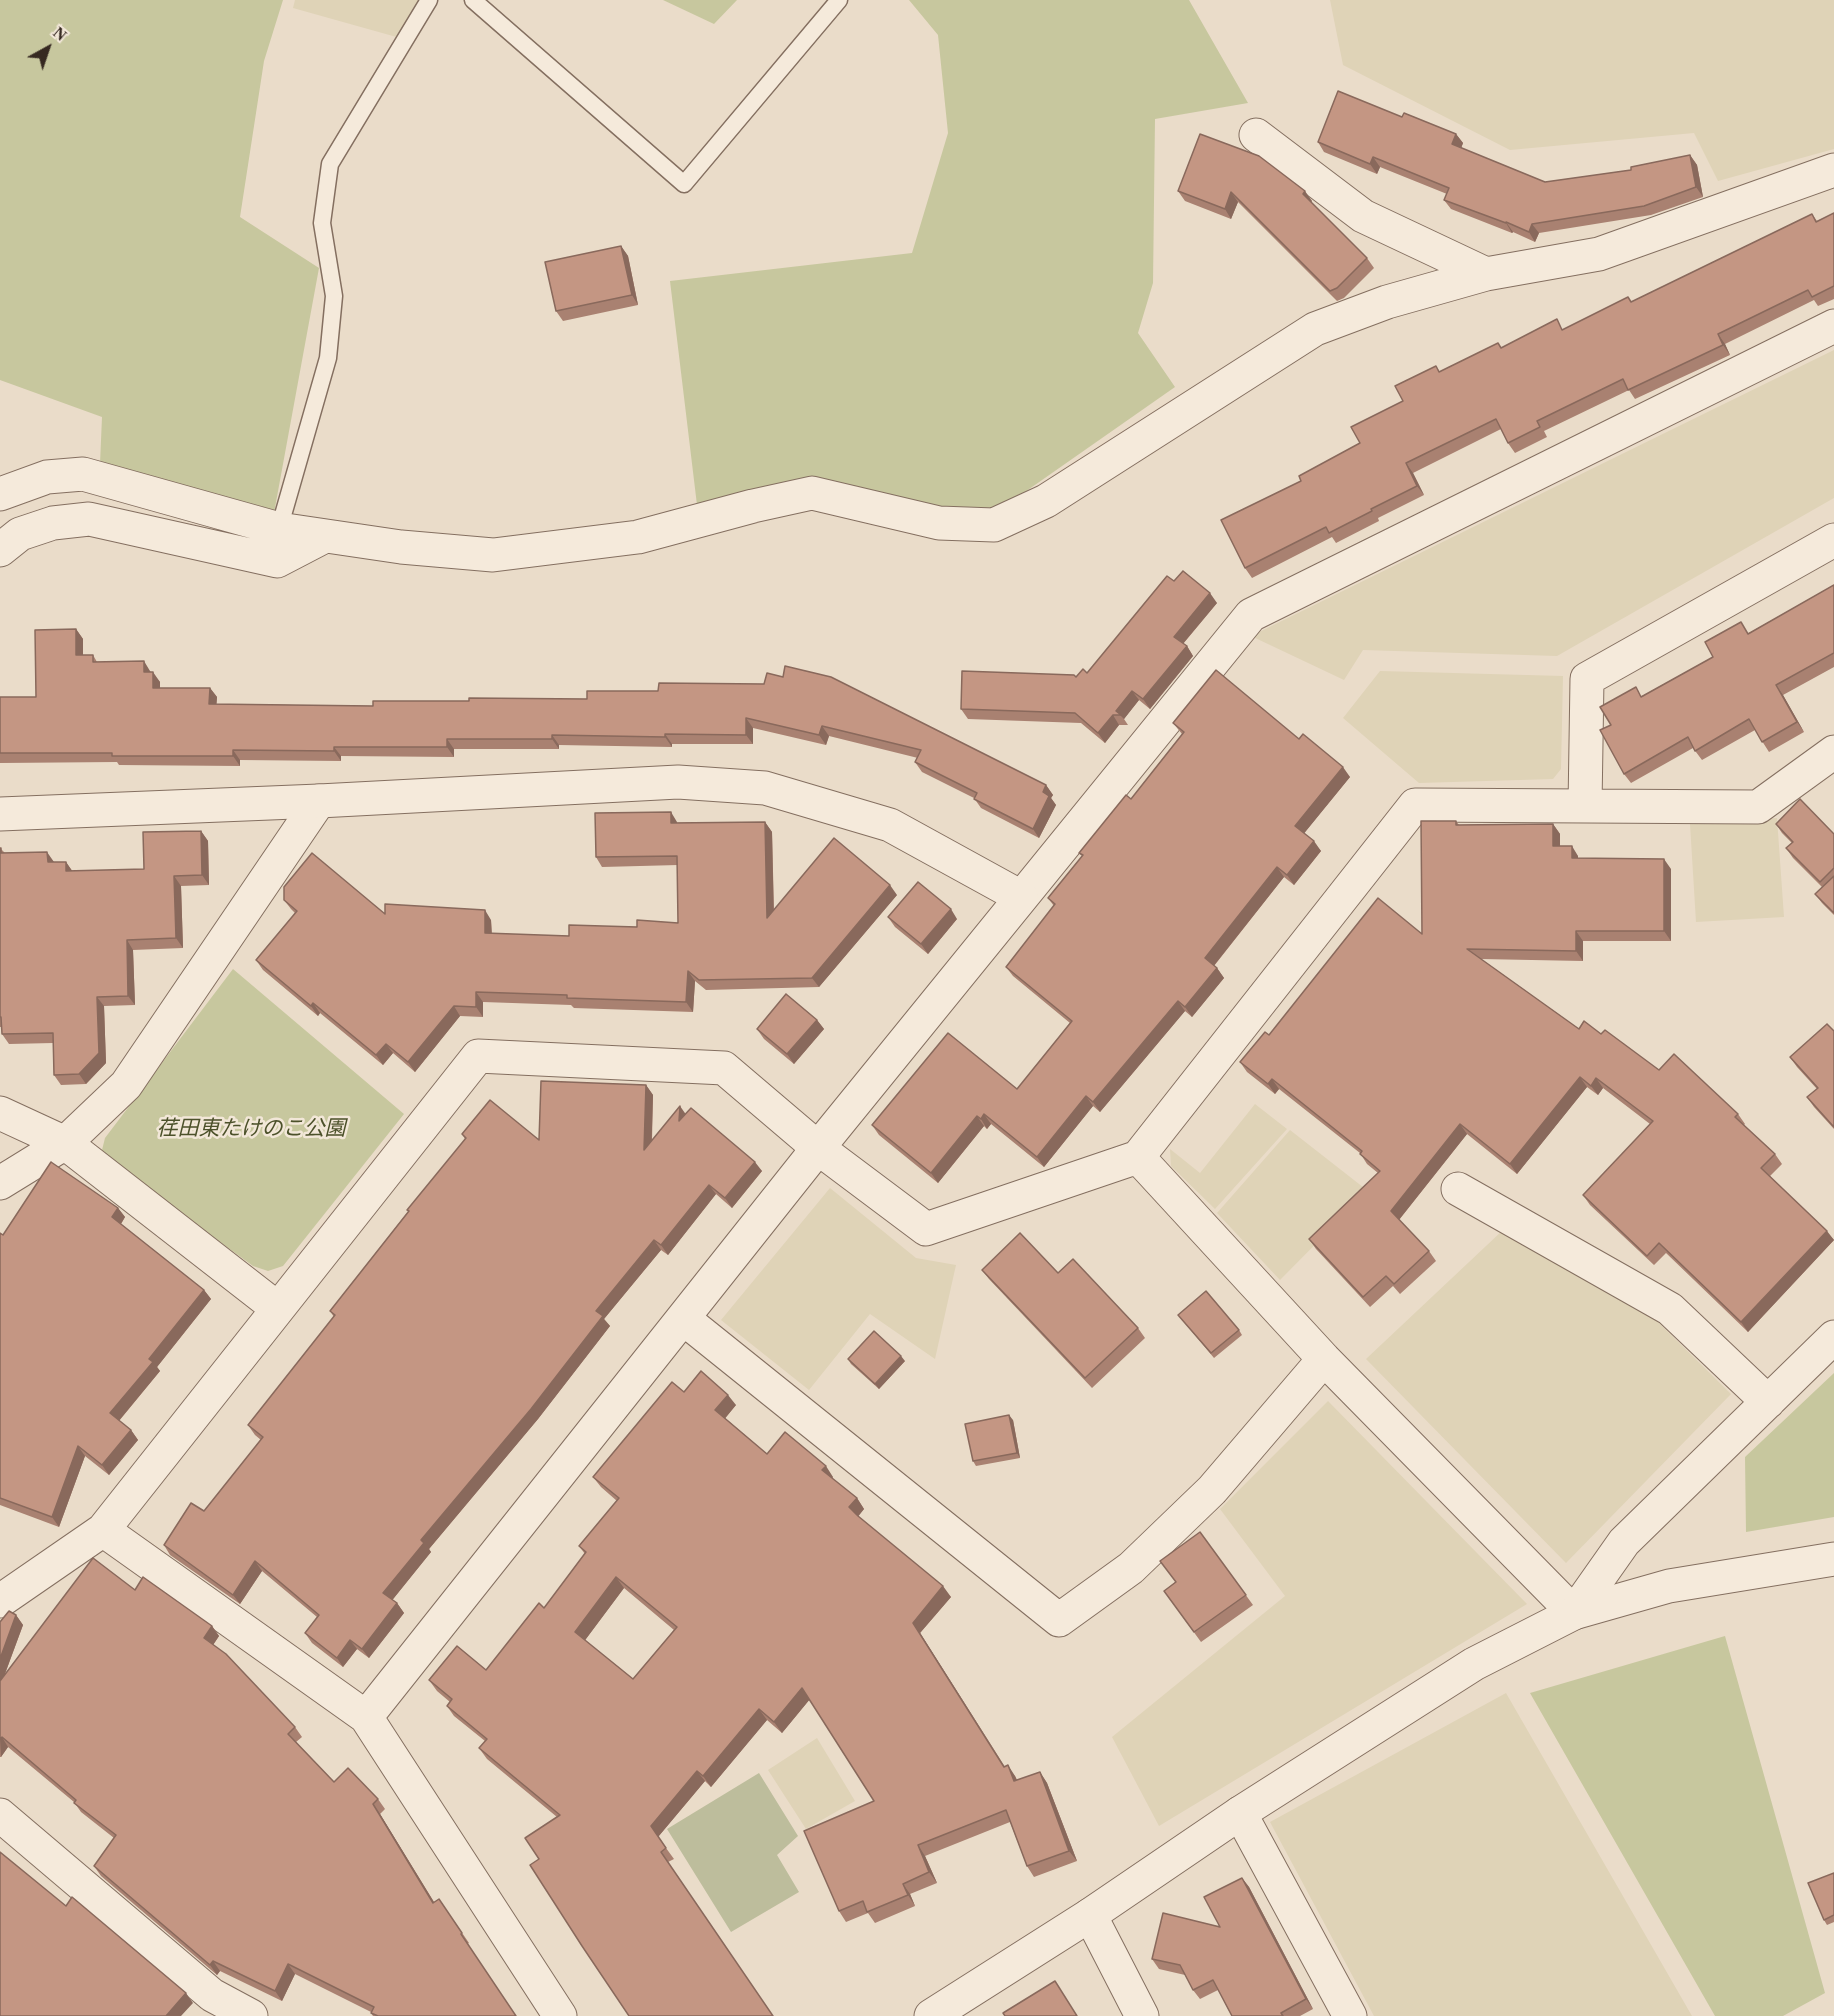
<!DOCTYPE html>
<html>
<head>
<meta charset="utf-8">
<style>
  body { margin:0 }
  #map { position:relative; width:1834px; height:2016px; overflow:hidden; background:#eadcc9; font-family:"Times New Roman",serif }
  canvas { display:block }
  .north { position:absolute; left:18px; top:18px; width:60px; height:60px; -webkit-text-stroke:4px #f2e7d8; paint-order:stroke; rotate:40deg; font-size:16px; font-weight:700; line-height:24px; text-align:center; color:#362921 }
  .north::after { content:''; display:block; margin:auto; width:21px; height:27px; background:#362921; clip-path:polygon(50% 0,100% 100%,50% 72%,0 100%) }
</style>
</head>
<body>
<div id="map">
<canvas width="1834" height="2016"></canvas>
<div class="north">N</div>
</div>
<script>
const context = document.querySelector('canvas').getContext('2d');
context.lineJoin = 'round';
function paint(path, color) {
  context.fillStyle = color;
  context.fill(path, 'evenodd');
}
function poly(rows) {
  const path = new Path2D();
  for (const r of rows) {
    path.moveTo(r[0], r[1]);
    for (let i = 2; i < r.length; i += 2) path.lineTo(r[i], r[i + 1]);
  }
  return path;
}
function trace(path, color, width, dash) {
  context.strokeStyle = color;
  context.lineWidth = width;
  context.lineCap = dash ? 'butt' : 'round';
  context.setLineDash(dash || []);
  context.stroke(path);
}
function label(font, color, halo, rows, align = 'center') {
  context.font = font + ' "Times New Roman","Noto Sans JP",serif';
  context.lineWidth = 5;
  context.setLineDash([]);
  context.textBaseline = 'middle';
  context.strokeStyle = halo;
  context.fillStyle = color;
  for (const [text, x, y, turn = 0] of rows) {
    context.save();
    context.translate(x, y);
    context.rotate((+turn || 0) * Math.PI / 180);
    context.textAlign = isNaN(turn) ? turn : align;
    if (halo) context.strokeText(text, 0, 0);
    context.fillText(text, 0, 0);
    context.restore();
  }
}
paint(poly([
  [295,0,423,0,400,38,293,8],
  [1330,0,1834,0,1834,149,1718,181,1694,133,1510,150,1343,65],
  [1834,350,1834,498,1557,656,1363,650,1344,680,1251,636],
  [1380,671,1563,676,1561,769,1553,779,1419,783,1343,718],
  [1777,818,1784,917,1696,922,1690,824],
  [1255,1104,1287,1129,1215,1209,1171,1166,1170,1149,1200,1173],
  [1290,1130,1368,1191,1280,1280,1217,1213],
  [830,1188,916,1258,956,1265,935,1359,870,1314,809,1390,721,1320],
  [1503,1230,1655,1319,1731,1394,1566,1563,1366,1359],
  [1328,1401,1527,1604,1159,1826,1112,1737,1285,1596,1220,1509],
  [1506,1693,1692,2016,1374,2016,1270,1822],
  [817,1738,855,1801,806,1829,768,1770]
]), '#dfd3b7');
paint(poly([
  [0,0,283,0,264,61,240,217,319,268,274,513,100,464,102,417,0,380],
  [663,0,737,0,714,24],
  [909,0,1189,0,1248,103,1155,119,1153,283,1138,333,1175,387,992,515,814,485,697,505,670,281,912,253,948,133,938,35],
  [233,969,404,1114,283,1266,268,1271,253,1266,109,1161,102,1150,105,1138],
  [1834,1373,1834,1517,1746,1532,1745,1457],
  [1725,1636,1825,1993,1783,2016,1715,2016,1530,1693]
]), '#c7c79e');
paint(poly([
  [759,1773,798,1836,777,1855,799,1892,731,1932,667,1829]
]), '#bdbd9c');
const service = poly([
  [473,0,684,184,839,0],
  [279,529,328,358,334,296,322,223,330,164,429,0]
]);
const minor = poly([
  [1256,135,1363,216,1486,274],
  [0,494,47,477,83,474,279,529,401,547,493,555,638,537,753,506,812,493,939,523,994,525,1046,501,1315,329,1387,302,1486,274,1599,254,1834,170],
  [0,550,20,534,53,523,89,519,277,561,325,536],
  [1585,806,1587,679,1834,540],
  [0,1113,65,1143,277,1308],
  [1138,1157,1415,805,1758,807,1834,752],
  [0,1183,65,1143,126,1085,319,801],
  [1458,1189,1670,1309,1768,1402],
  [684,1319,1059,1620,1131,1568,1212,1490,1324,1359],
  [103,1530,366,1717],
  [0,1601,103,1530,478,1056,724,1068,818,1148,926,1229,1138,1157,1324,1359,1574,1613,1624,1542,1834,1337],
  [1240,1813,1350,2016],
  [0,1815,212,1995,251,2016],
  [1090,1915,1142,2016],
  [560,2016,366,1717,818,1148,1251,615,1834,326]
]);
const tertiary = poly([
  [0,814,319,801,678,782,765,788,890,825,1021,897],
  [931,2016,1090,1915,1240,1813,1474,1664,1574,1613,1669,1586,1834,1559]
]);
trace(service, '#846f60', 19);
trace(minor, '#846f60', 35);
trace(tertiary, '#846f60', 35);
trace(service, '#f5eadb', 16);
trace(minor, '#f5eadb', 33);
trace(tertiary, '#f5eadb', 33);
paint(poly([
  [1402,117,1456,134,1463,143,1461,148,1545,182,1631,170,1690,155,1697,165,1703,197,1651,215,1539,233,1535,242,1513,232,1512,233,1451,209,1444,200,1447,194,1380,167,1377,174,1324,152,1318,142],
  [1200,134,1312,201,1311,202,1367,258,1374,268,1344,298,1337,301,1238,202,1231,219,1185,201,1178,191],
  [1834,213,1834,299,1818,306,1814,300,1725,344,1730,355,1635,399,1629,390,1544,431,1547,437,1515,453,1508,443,1501,429,1413,473,1424,495,1378,518,1379,521,1336,543,1332,537,1252,578,1245,568,1301,481,1360,443,1403,401,1436,366,1440,372,1498,343,1501,348,1564,329,1632,302,1812,214,1817,221],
  [621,246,628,256,638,305,563,321,556,311],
  [1174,581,1217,603,1183,644,1187,646,1193,656,1150,709,1139,700,1124,719,1128,725,1119,725,1105,743,1081,723,968,719,961,709,1087,673],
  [1834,585,1834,667,1783,695,1804,732,1769,752,1755,730,1702,760,1693,748,1631,783,1624,774,1611,725,1642,696,1713,657,1749,633],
  [76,629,83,639,83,655,93,655,97,662,150,671,160,682,160,688,210,688,217,697,216,704,373,706,469,701,587,699,658,691,764,684,1046,785,1053,795,1051,798,1056,805,1039,838,981,808,974,798,922,772,915,762,918,758,829,736,826,745,753,728,753,744,672,744,672,747,559,745,559,749,454,749,454,757,341,756,341,761,240,760,240,766,119,765,117,762,0,763,0,697,36,697],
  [1173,723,1299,739,1350,777,1304,833,1321,851,1294,885,1284,877,1214,966,1217,968,1224,978,1192,1017,1185,1011,1100,1112,1093,1106,1044,1167,991,1124,987,1129,984,1126,938,1183,879,1135,872,1125,1017,1089,1070,1023,1013,976,1006,967,1054,906,1048,898,1082,856,1079,853,1131,799,1182,734],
  [1456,821,1459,825,1553,824,1560,834,1560,846,1578,856,1578,858,1671,869,1671,941,1583,941,1583,961,1481,959,1579,1029,1601,1034,1659,1070,1738,1114,1745,1124,1744,1125,1775,1154,1782,1164,1770,1176,1834,1240,1748,1332,1666,1253,1654,1265,1590,1205,1583,1195,1650,1124,1603,1088,1598,1095,1587,1087,1517,1174,1467,1134,1399,1220,1429,1251,1436,1261,1400,1294,1393,1286,1370,1307,1316,1249,1309,1239,1378,1173,1367,1164,1360,1153,1279,1089,1275,1094,1247,1072,1240,1062,1269,1035,1422,934],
  [677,822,677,823,765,822,772,832,774,910,897,895,819,987,706,990,695,981,693,1012,574,1008,571,1005,483,1002,483,1017,460,1016,415,1072,393,1053,383,1065,320,1013,318,1016,263,970,256,960,295,913,291,909,284,900,385,914,491,920,492,934,569,936,637,927,678,923,678,865,602,867,596,857],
  [1776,824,1834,834,1834,915,1822,903,1815,894,1822,887,1793,858,1786,848,1792,843,1782,833],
  [201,831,208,841,209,885,181,886,183,948,133,950,135,1005,104,1006,106,1063,86,1084,61,1085,54,1075,53,1043,9,1044,2,1034,2,1027,0,1027,0,848,5,853,54,862,66,862,72,871,144,869],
  [888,917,957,919,928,954,895,927],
  [817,1020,824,1029,794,1064,764,1039,757,1029],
  [1834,1031,1834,1129,1814,1107,1807,1097,1817,1089,1797,1067,1790,1057],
  [646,1085,653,1095,652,1141,686,1114,762,1171,732,1208,716,1194,668,1255,661,1250,604,1319,610,1326,538,1419,429,1549,431,1552,392,1600,397,1603,404,1613,369,1658,357,1649,343,1667,312,1643,305,1633,317,1617,262,1571,240,1604,170,1555,164,1545,204,1511,261,1440,255,1435,248,1425,334,1317,330,1311,465,1139,462,1134,539,1140],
  [118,1208,125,1217,121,1224,204,1290,211,1299,157,1367,160,1371,119,1421,131,1430,138,1440,109,1475,85,1456,59,1527,0,1505,0,1233,3,1235],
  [982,1270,1058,1273,1138,1328,1145,1338,1092,1388,989,1279],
  [1178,1315,1239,1330,1242,1335,1214,1358],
  [848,1359,905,1361,879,1389,851,1364],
  [684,1392,736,1405,725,1418,767,1454,833,1477,832,1478,857,1498,864,1509,858,1516,951,1597,920,1633,1005,1767,1015,1776,1017,1780,1040,1772,1047,1783,1077,1861,1034,1877,1027,1866,1010,1822,925,1856,937,1883,910,1894,915,1906,875,1923,868,1913,846,1922,839,1911,874,1801,810,1699,782,1733,767,1720,711,1787,705,1781,658,1837,674,1859,668,1862,539,1859,557,1817,487,1759,479,1748,485,1741,454,1716,447,1706,450,1702,437,1691,429,1680,486,1670,544,1608,585,1554,579,1546,617,1501,601,1487,593,1477],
  [624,1588,674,1630,633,1679,585,1640],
  [1013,1420,1020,1458,976,1466,973,1461],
  [1200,1532,1253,1605,1201,1642,1164,1591,1175,1582],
  [135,1590,212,1626,219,1636,213,1645,295,1727,302,1737,296,1742,334,1782,378,1799,385,1809,380,1814,434,1902,439,1899,469,1943,467,1944,516,2016,373,2016,371,2013,371,2012,295,1974,282,2001,220,1971,217,1975,101,1876,94,1866,114,1838,81,1812,74,1802,8,1747,1,1757,0,1757,0,1622,16,1615,23,1625,5,1674],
  [1834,1873,1834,1922,1827,1925,1824,1920],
  [1242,1878,1249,1887,1313,2009,1300,2016,1232,2016,1218,1990,1200,1999,1193,1990,1185,1975,1159,1969,1152,1959,1220,1927]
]), '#a98171');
paint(poly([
  [1456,134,1463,143,1459,154,1452,144],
  [1690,155,1697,165,1703,197,1696,187],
  [1373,157,1380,167,1377,174,1370,164],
  [1305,191,1312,201,1310,204,1303,194],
  [1231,192,1238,202,1231,219,1225,209],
  [1506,222,1513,232,1512,233,1506,223],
  [1532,224,1539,233,1535,242,1529,232],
  [621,246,628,256,638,305,632,295],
  [1718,334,1725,344,1730,355,1723,345],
  [1406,463,1413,473,1424,495,1417,486],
  [1210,593,1217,603,1181,646,1174,637],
  [76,629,83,639,83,665,76,655],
  [1187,646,1193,656,1150,709,1143,699],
  [144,661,150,671,151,681,144,672],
  [153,672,160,682,160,698,153,688],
  [1776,685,1783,695,1804,732,1797,722],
  [210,688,217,697,216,714,209,704],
  [1132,691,1139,700,1124,719,1116,711],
  [1113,715,1119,725,1105,743,1098,733],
  [746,718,753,728,753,744,746,735],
  [822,726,829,736,826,745,819,735],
  [665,734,672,744,672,747,665,737],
  [552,735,559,745,559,749,552,739],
  [447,739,454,749,454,757,447,747],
  [334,747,341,756,341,761,334,751],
  [233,750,240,760,240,766,233,756],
  [1343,767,1350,777,1302,836,1295,826],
  [1046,785,1053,795,1051,798,1056,805,1039,838,1033,829,1043,792],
  [671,812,677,822,678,833,671,823],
  [765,822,772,832,774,927,767,918],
  [1553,824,1560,834,1560,856,1553,846],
  [201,831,208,841,209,885,202,875],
  [1314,841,1321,851,1294,885,1287,875],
  [1572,846,1578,856,1578,868,1572,858],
  [47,852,54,862,48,862],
  [1664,859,1671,869,1671,941,1664,931],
  [66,862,73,872,66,871],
  [1277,867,1284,877,1212,968,1205,958],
  [174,876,181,886,183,948,176,938],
  [890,885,897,895,819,987,812,978],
  [951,909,957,919,928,954,921,944],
  [485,910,491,920,492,943,485,933],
  [1576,931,1583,941,1583,961,1576,951],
  [127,940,133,950,135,1005,128,996],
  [1217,968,1224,978,1192,1017,1185,1007],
  [688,971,695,981,693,1012,686,1002],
  [476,992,483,1002,483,1017,476,1007],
  [97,997,104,1006,106,1063,86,1084,79,1074],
  [1178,1001,1185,1011,1100,1112,1093,1102],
  [313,1003,320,1013,318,1016,311,1006],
  [454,1006,460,1016,415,1072,408,1062],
  [817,1020,824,1029,794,1064,787,1054],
  [386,1044,393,1053,383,1065,376,1055],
  [1580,1077,1587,1087,1517,1174,1510,1164],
  [1596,1078,1603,1088,1598,1095,1591,1086],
  [1272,1079,1279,1089,1275,1094,1268,1084],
  [646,1085,653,1095,651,1160,644,1150],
  [1086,1096,1093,1106,1044,1167,1037,1157],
  [680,1106,687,1116,679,1121],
  [984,1114,991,1124,987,1129,981,1119],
  [977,1116,984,1126,938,1183,931,1173],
  [1460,1124,1467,1134,1398,1221,1391,1211],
  [755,1162,762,1171,732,1208,725,1198],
  [709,1185,716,1194,668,1255,661,1245],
  [118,1208,125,1217,119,1227,112,1217],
  [1827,1231,1834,1240,1748,1332,1741,1322],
  [654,1240,661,1250,604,1319,610,1326,538,1419,429,1549,431,1552,390,1603,383,1593,421,1540,596,1311],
  [204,1290,211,1299,157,1367,160,1371,117,1423,110,1413,149,1359],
  [901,1356,905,1361,879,1389,875,1384],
  [728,1395,736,1405,723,1421,715,1410],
  [1009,1415,1013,1420,1020,1458,1017,1453],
  [131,1430,138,1440,109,1475,102,1465],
  [78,1446,85,1456,59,1527,52,1517],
  [826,1466,833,1477,830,1481,822,1470],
  [857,1498,864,1509,857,1518,849,1507],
  [255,1561,262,1571,240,1604,233,1595],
  [616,1577,624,1588,583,1643,575,1632],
  [943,1586,951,1597,920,1633,1012,1778,913,1623],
  [397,1603,404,1613,369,1658,362,1649],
  [16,1615,23,1625,0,1687,0,1659],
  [212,1626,219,1636,211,1648,204,1638],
  [350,1640,357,1649,343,1667,337,1658],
  [802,1688,810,1699,782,1733,774,1722],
  [759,1709,767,1720,711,1787,703,1776],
  [2,1737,8,1747,1,1757,0,1739],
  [1008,1765,1015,1776,1022,1791,1014,1781],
  [697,1771,705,1781,658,1837,651,1826],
  [1040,1772,1047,1783,1077,1861,1069,1851],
  [373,1804,380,1814,440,1912,433,1903],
  [918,1845,925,1856,937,1883,929,1872],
  [1242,1878,1249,1887,1313,2009,1306,1999],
  [903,1884,910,1894,915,1906,908,1895],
  [213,1961,220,1971,217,1975,210,1965],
  [288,1964,295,1974,282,2001,275,1991],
  [186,1993,193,2003,181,2016,166,2016]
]), '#89695c');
const building = poly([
  [1338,91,1402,117,1404,113,1456,134,1452,144,1545,182,1631,170,1631,167,1690,155,1696,187,1644,206,1532,224,1529,232,1506,222,1506,223,1444,200,1449,188,1373,157,1370,164,1318,142,1338,91],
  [1200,134,1259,156,1305,191,1303,194,1367,258,1337,288,1330,291,1231,192,1225,209,1178,191,1200,134],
  [1834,213,1834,286,1812,297,1808,290,1718,334,1723,345,1628,390,1623,379,1537,421,1540,427,1508,443,1496,419,1406,463,1417,486,1371,509,1372,511,1329,533,1326,527,1245,568,1221,520,1301,481,1299,476,1360,443,1351,427,1403,401,1395,386,1436,366,1439,372,1498,343,1501,348,1557,319,1562,330,1628,297,1631,302,1812,214,1816,222,1834,213],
  [621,246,632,295,556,311,545,262,621,246],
  [1183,571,1210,593,1174,637,1187,646,1143,699,1132,691,1116,711,1121,715,1113,715,1098,733,1075,713,961,709,962,671,1074,675,1076,677,1083,669,1087,673,1167,576,1174,581,1183,571],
  [1834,585,1834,653,1776,685,1797,722,1762,742,1749,719,1695,751,1688,737,1624,774,1600,730,1611,725,1600,707,1636,687,1641,697,1713,657,1705,642,1741,622,1748,634,1834,585],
  [76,629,76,655,93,655,93,662,144,661,144,672,153,672,153,688,210,688,209,704,373,706,373,701,469,701,469,698,587,699,587,691,658,691,659,683,764,684,767,673,783,677,785,666,831,677,1046,785,1043,792,1049,796,1033,829,974,799,977,793,915,762,921,750,822,726,819,735,746,718,746,735,665,734,665,737,552,735,552,739,447,739,447,747,334,747,334,751,233,750,233,756,112,756,112,753,0,753,0,697,36,697,35,630,76,629],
  [1216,670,1299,739,1303,734,1343,767,1295,826,1314,841,1287,875,1277,867,1205,958,1217,968,1185,1007,1178,1001,1093,1102,1086,1096,1037,1157,984,1114,981,1119,977,1116,931,1173,872,1125,948,1033,1017,1089,1072,1021,1006,967,1055,904,1048,898,1083,855,1079,853,1126,795,1131,799,1184,732,1173,723,1216,670],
  [1800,799,1834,834,1834,868,1820,882,1786,848,1793,842,1776,824,1800,799],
  [671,812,671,823,765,822,767,918,834,838,890,885,812,978,699,980,688,971,686,1002,567,998,567,995,476,992,476,1007,454,1006,408,1062,386,1044,376,1055,313,1003,311,1006,256,960,297,911,284,900,284,887,312,853,385,914,385,904,485,910,485,933,569,936,569,925,637,927,637,920,678,923,677,856,596,857,595,813,671,812],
  [1421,821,1456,821,1456,825,1553,824,1553,846,1572,846,1572,858,1664,859,1664,931,1576,931,1576,951,1467,949,1579,1029,1584,1021,1601,1034,1605,1030,1659,1070,1674,1054,1738,1114,1735,1117,1775,1154,1761,1168,1827,1231,1741,1322,1659,1243,1647,1256,1583,1195,1653,1121,1596,1078,1591,1086,1580,1077,1510,1164,1460,1124,1391,1211,1429,1251,1394,1284,1386,1276,1363,1297,1309,1239,1380,1171,1360,1154,1362,1151,1272,1079,1268,1084,1240,1062,1265,1032,1269,1035,1378,898,1422,934,1421,821],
  [201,831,202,875,174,876,176,938,127,940,128,996,97,997,99,1053,79,1074,54,1075,53,1033,2,1034,1,1017,0,1017,0,848,1,848,1,853,47,852,48,862,66,862,66,871,144,869,143,832,201,831],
  [1834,876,1834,913,1815,894,1834,876],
  [918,882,951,909,921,944,888,917,918,882],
  [786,994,817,1020,787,1054,757,1029,786,994],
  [1827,1024,1834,1031,1834,1127,1807,1097,1818,1088,1790,1057,1827,1024],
  [541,1081,646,1085,644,1150,680,1106,679,1121,691,1108,755,1162,725,1198,709,1185,661,1245,654,1240,596,1311,603,1316,531,1409,421,1540,424,1543,383,1593,397,1603,362,1649,350,1640,337,1658,305,1633,319,1615,255,1561,233,1595,164,1545,191,1503,204,1511,263,1437,248,1425,335,1315,330,1311,409,1211,407,1210,466,1138,462,1134,490,1100,539,1140,541,1081],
  [51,1162,118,1208,112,1217,204,1290,149,1359,153,1362,110,1413,131,1430,102,1465,78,1446,52,1517,0,1498,0,1233,3,1235,51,1162],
  [1020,1233,1058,1273,1073,1259,1138,1328,1085,1378,982,1270,1020,1233],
  [1206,1291,1239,1330,1211,1353,1178,1315,1206,1291],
  [874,1331,901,1356,875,1384,848,1359,874,1331],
  [701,1371,728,1395,715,1410,767,1454,785,1432,826,1466,822,1470,857,1498,849,1507,858,1516,943,1586,913,1623,1004,1767,1008,1765,1014,1781,1040,1772,1069,1851,1027,1866,1006,1810,918,1845,929,1872,903,1884,908,1895,867,1912,863,1901,839,1911,804,1831,874,1801,802,1688,774,1722,759,1709,703,1776,697,1771,651,1826,666,1848,661,1852,773,2016,629,2016,582,1946,530,1865,539,1859,525,1838,560,1815,479,1748,487,1739,447,1706,452,1699,429,1680,457,1646,486,1670,539,1603,544,1608,586,1552,579,1546,619,1498,593,1477,672,1382,684,1392,701,1371],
  [616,1577,677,1627,633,1679,575,1632,616,1577],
  [1009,1415,1017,1453,973,1461,965,1424,1009,1415],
  [1200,1532,1246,1595,1194,1632,1164,1591,1176,1582,1160,1561,1200,1532],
  [93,1558,135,1590,143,1577,212,1626,204,1638,226,1654,295,1727,288,1734,334,1782,348,1768,378,1799,373,1804,433,1903,439,1899,462,1933,461,1934,516,2016,378,2016,371,2013,374,2007,288,1964,275,1991,213,1961,210,1965,94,1866,116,1835,74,1803,76,1800,2,1737,0,1739,0,1681,93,1558],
  [9,1611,16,1615,0,1659,0,1622,9,1611],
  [0,1852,66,1906,72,1897,186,1993,166,2016,0,2016,0,1852],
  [1834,1873,1834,1915,1824,1920,1808,1883,1834,1873],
  [1242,1878,1306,1999,1281,2013,1283,2016,1232,2016,1213,1980,1193,1990,1180,1965,1152,1959,1163,1913,1220,1927,1204,1897,1242,1878],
  [1055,1981,1077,2016,1005,2016,1003,2013,1055,1981]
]);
paint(building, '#c49683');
trace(building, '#89695c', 1.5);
label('italic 21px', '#4c512a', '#f2e7d8', [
  ["荏田東たけのこ公園",251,1129]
]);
</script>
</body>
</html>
